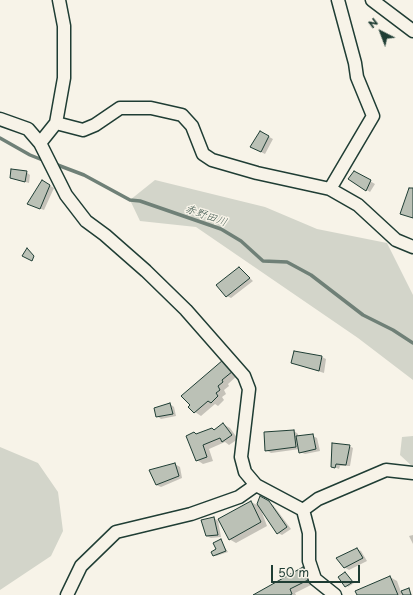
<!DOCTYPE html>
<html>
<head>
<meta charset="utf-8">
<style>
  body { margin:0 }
  #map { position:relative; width:413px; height:595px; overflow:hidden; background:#f7f3e8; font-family:"Playpen Sans",sans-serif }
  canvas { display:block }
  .north { position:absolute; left:361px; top:12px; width:40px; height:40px; -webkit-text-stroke:3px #f7f3e8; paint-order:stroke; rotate:318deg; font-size:11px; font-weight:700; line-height:16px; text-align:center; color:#1f3d34 }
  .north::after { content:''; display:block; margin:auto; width:14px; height:18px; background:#1f3d34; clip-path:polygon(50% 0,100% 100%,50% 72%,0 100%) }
  .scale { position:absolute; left:271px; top:565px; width:89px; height:18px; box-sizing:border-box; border:2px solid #1f3d34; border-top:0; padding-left:5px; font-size:12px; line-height:14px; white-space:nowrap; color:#1f3d34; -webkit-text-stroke:3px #f7f3e8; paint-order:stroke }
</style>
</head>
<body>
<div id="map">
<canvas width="413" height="595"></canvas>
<div class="north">N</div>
<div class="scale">50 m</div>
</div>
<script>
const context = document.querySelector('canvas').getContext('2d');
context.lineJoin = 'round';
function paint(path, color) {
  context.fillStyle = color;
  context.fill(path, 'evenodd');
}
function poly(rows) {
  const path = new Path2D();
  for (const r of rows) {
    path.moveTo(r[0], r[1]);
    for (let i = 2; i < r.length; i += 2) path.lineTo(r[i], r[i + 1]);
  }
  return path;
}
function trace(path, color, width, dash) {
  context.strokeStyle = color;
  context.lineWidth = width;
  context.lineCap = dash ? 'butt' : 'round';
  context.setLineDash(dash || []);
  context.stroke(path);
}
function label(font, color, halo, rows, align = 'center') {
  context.font = font + ' "Playpen Sans","Klee One",sans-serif';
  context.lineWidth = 3;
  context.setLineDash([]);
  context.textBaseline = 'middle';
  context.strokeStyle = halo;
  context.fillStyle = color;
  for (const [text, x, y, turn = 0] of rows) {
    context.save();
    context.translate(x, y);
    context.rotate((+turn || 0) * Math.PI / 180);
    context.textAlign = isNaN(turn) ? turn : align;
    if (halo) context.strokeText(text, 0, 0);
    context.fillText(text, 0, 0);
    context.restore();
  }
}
paint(poly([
  [155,180,265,207,317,229,387,243,413,295,413,380,358,338,196,227,140,221,130,200],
  [413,436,413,467,400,455,402,437],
  [0,447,38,463,58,492,63,531,51,556,0,590]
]), '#d3d5ca');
paint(poly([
  [260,132,273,139,265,154,255,149],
  [26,172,30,175,29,183,11,178],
  [354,172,375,184,370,192,349,179],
  [42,181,54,188,44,210,33,206],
  [239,268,253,281,231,298,227,296],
  [322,357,326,359,324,373,292,363],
  [230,365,238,375,228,384,229,386,224,390,226,394,222,397,224,400,218,406,215,404,201,416,195,412],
  [170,404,174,407,176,416,161,419,157,416],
  [223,424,230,428,238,439,229,445,225,442,209,449,213,461,203,464,197,460,197,435,214,430],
  [294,431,298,434,298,437,313,436,317,438,320,451,305,454,300,452,300,449,271,453,266,450],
  [349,446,353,448,350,466,340,466,339,469,332,466],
  [175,464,180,467,182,478,161,487,156,485],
  [261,497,273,505,291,529,282,535,278,533,260,507,267,526,236,543,229,539,251,502,257,505],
  [214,518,218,521,221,537,211,538,206,536],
  [413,535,413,544,409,536],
  [220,541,228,552,216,556,214,555],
  [357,549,361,551,367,561,349,570,344,567],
  [303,568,309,572,315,583,295,593,296,595,255,595],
  [345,574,354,583,348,587,340,577],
  [390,577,397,581,401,592,409,589,412,595,358,595]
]), '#0003');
trace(poly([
  [0,138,30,155,45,161],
  [55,164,84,175,130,200,140,201,221,229,241,241,263,261,287,262,311,275,363,315,393,330,413,343]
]), '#6f8077', 3.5);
const building = poly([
  [260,131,269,136,261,152,250,147,260,131],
  [11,169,27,171,25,182,10,178,11,169],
  [354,171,371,180,366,191,348,179,354,171],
  [42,180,50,185,40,209,27,204,42,180],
  [409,188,413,188,413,218,400,214,409,188],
  [27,248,34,256,32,261,22,256,27,248],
  [239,267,250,278,226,297,216,285,239,267],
  [294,351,322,356,319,371,291,363,294,351],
  [223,360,233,371,222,380,223,382,218,386,220,390,216,393,218,396,211,403,208,401,194,413,188,407,190,405,181,396,223,360],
  [170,403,173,414,156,417,154,408,170,403],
  [223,423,232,435,222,442,220,438,203,445,207,457,196,461,186,436,194,432,196,434,212,428,214,430,223,423],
  [294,430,296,447,265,451,264,432,294,430],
  [313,434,316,449,299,453,296,436,313,434],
  [332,443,350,445,346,465,336,464,335,468,331,467,332,443],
  [175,463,179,476,156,485,149,470,175,463],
  [260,496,269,501,287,527,277,534,257,504,260,496],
  [251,501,261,522,229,540,218,519,251,501],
  [214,517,218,535,206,536,201,520,214,517],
  [221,539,226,551,213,556,211,552,216,549,213,543,221,539],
  [357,548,363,558,344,568,336,558,357,548],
  [303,567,310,579,290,589,292,594,290,595,253,595,303,567],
  [345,572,353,582,345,587,338,577,345,572],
  [390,576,398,595,357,595,355,591,390,576],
  [409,588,411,595,403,595,401,591,409,588]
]);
paint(building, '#bbc1b6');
trace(building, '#1f3d34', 1);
const minor = poly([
  [372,0,413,31],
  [0,119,28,129,40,143,66,195,86,221,105,235,146,271,186,310,244,376,249,389,241,457,245,472,256,485,303,510,309,533,309,561,315,579,335,595],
  [56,123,83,130,95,125,120,108,151,108,182,115,192,126,203,154,212,160,257,173,330,189,358,205,396,240,413,247],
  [40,143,56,123,64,78,64,26,59,0],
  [330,189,373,116,357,77,355,63,338,0],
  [303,510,318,499,386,470,413,473],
  [67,595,81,566,116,532,191,514,239,497,256,485]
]);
trace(minor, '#1f3d34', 15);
trace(minor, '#f7f3e8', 12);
label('italic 11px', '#405950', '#f7f3e8', [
  ["赤野田川",206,216,20]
]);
</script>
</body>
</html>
